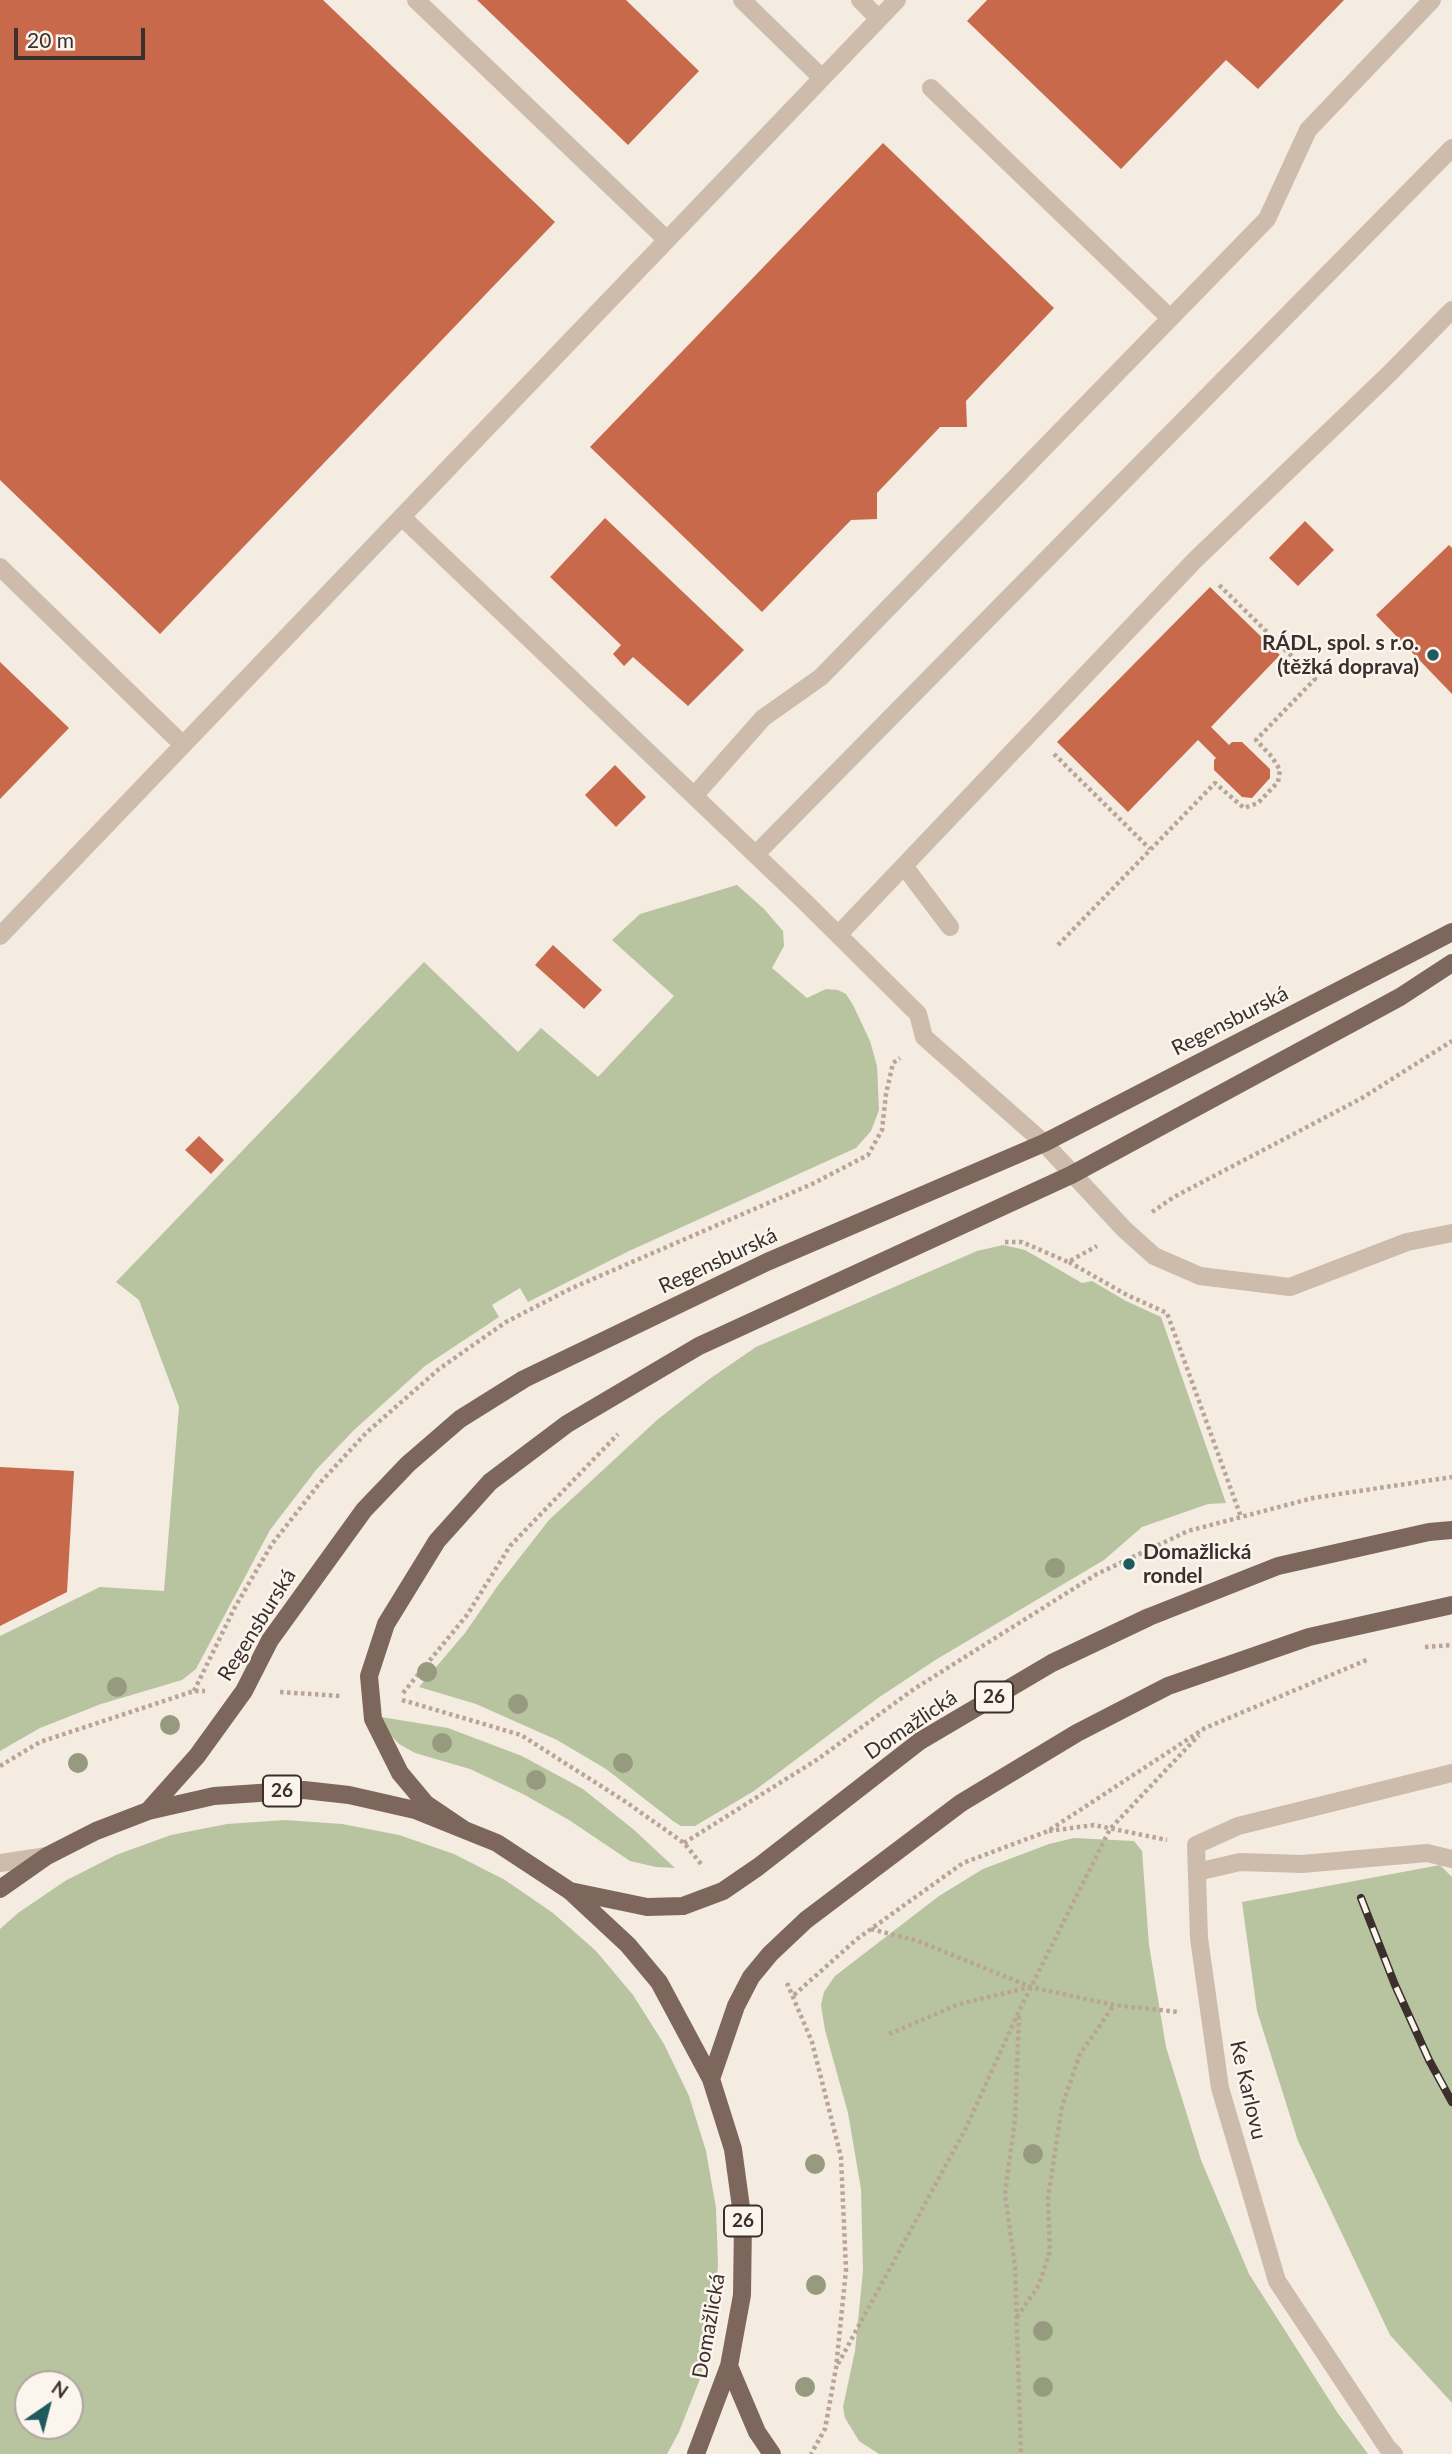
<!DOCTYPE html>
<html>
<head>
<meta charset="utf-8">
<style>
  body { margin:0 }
  #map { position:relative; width:1452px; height:2454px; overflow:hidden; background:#f4ebe1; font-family:Lato,sans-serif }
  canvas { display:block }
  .north { position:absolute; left:14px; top:2370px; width:70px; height:70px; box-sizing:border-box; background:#fbf5ee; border:2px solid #aea6a0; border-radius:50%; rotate:35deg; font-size:19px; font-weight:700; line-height:28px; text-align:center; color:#3b302b }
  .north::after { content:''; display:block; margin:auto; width:24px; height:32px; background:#1f5a5e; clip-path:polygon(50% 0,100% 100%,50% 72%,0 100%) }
  .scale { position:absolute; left:14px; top:28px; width:131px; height:32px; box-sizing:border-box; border:4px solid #3b302b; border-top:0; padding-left:9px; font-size:21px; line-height:24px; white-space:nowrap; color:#3b302b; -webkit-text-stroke:5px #fbf5ee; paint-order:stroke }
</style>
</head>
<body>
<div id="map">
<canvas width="1452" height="2454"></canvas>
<div class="north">N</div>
<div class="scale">20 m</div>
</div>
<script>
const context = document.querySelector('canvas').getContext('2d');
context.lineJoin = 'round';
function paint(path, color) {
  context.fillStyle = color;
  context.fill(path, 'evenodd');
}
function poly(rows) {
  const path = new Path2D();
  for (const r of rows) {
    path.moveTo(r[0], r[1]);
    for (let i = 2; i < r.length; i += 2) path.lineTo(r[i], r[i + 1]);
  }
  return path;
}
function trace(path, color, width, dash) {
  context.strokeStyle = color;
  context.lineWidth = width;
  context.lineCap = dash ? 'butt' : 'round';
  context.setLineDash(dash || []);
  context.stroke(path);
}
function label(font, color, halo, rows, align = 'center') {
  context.font = font + ' Lato,sans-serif';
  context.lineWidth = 5;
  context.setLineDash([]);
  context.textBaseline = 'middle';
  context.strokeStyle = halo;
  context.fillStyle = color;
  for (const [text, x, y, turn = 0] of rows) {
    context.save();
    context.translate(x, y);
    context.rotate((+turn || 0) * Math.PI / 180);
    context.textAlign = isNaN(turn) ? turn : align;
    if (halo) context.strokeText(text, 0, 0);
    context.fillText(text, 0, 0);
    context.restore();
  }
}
paint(poly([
  [737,885,764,909,783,931,784,946,772,968,807,998,826,989,838,990,846,994,853,1005,870,1041,877,1066,879,1110,871,1131,856,1148,629,1251,528,1302,520,1288,492,1305,499,1317,425,1366,354,1430,316,1470,270,1530,196,1669,182,1680,101,1704,40,1728,0,1751,0,1636,100,1587,164,1591,179,1407,139,1300,116,1282,424,962,518,1052,541,1028,598,1077,674,996,612,940,640,914],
  [1003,1245,1025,1250,1082,1283,1092,1281,1126,1301,1161,1317,1226,1503,1208,1504,1142,1527,1104,1560,937,1659,878,1698,754,1791,695,1826,681,1826,673,1821,606,1769,557,1740,476,1704,419,1687,465,1633,499,1584,549,1520,657,1420,708,1380,756,1347,977,1251],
  [381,1717,448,1728,522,1756,583,1789,633,1829,675,1868,656,1867,630,1861,569,1820,523,1794,470,1769,415,1753,399,1744,384,1728],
  [285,1820,342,1824,399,1835,454,1854,505,1880,553,1913,596,1951,633,1995,664,2044,689,2096,706,2151,716,2208,718,2265,713,2323,700,2379,679,2432,667,2454,0,2454,0,1929,18,1913,65,1881,116,1855,171,1835,227,1824],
  [28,2384,70,2384,70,2426,28,2426],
  [1074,1838,1134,1841,1142,1851,1149,1945,1166,2047,1201,2160,1249,2274,1337,2412,1368,2454,879,2454,859,2441,845,2418,843,2407,855,2351,863,2271,861,2189,848,2113,825,2030,821,2005,824,1992,835,1976,939,1896,983,1869,1049,1844],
  [1440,1865,1452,1877,1452,2403,1390,2335,1298,2141,1257,2011,1242,1902]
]), '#b8c4a0');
paint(poly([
  [0,0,323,0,555,222,160,634,0,480],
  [477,0,626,0,699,71,628,145],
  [987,0,1344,0,1258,89,1226,60,1121,169,967,21],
  [883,143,1054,308,966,401,967,427,940,427,877,493,877,519,851,520,762,612,590,447],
  [605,518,744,650,688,706,633,657,624,666,613,654,621,645,550,577],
  [1305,521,1334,550,1298,586,1269,558],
  [1449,545,1452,548,1452,694,1376,615],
  [1210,587,1280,655,1211,727,1229,745,1232,742,1242,742,1270,769,1270,778,1252,798,1242,797,1214,770,1214,760,1216,758,1198,740,1128,812,1057,742],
  [0,662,69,728,0,799],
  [615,765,646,797,616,827,585,795],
  [553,945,602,990,584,1009,535,965],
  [199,1136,224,1160,211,1174,185,1150],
  [0,1467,74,1471,67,1592,0,1626]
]), '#c8694b');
trace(poly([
  [1054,754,1150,849],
  [1058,945,1215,783,1244,808,1258,803,1278,782,1280,770,1272,757,1256,740,1315,679,1217,583],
  [1152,1212,1174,1197,1362,1098,1452,1041],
  [1005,1242,1022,1242,1068,1262,1097,1246],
  [1069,1262,1127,1295,1167,1313,1241,1517],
  [1425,1647,1452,1645],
  [194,1691,235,1607,272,1544,319,1484,366,1433,439,1369,506,1322,572,1288,812,1184,868,1155,882,1130,886,1094,893,1063,900,1058],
  [280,1692,341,1696],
  [403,1693,467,1615,510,1546,618,1434],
  [402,1700,521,1735,626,1802,684,1843,702,1865],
  [0,1766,40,1742,194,1691,205,1691],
  [1049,1831,1094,1825,1167,1840],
  [684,1843,818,1759,914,1689,1097,1574,1188,1531,1313,1498,1452,1477],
  [871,1929,918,1941,1031,1987,1114,2005,1179,2012],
  [787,1983,812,2042,841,2157,846,2270,836,2368,825,2429,811,2454],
  [794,1995,857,1939,963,1863,1048,1831,1205,1728,1369,1659],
  [1019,2016,1015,2120,1005,2194,1015,2267,1021,2454],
  [889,2034,959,2004,1030,1987],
  [1017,2317,1039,2285,1050,2251,1048,2198,1062,2106,1080,2054,1114,2005],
  [838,2364,965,2130,1019,2011,1110,1829,1199,1735]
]), '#b9a596', 4.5, [3.5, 3.5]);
trace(poly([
  [416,0,667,240],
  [742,0,822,78],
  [860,0,879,19],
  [931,88,1170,318],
  [402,517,804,901,918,1014,924,1037,1044,1143,1124,1229,1154,1256,1200,1276,1290,1287,1407,1242,1452,1233],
  [0,567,183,745],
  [694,796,763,718,821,677,1267,219,1308,130,1432,0],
  [756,854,1452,148],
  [904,866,950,927],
  [838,935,1195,560,1389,374,1452,310],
  [0,936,897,0],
  [0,1863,47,1856],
  [1197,1872,1240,1862,1302,1864,1427,1853,1452,1859],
  [1394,2454,1387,2447,1277,2281,1220,2088,1199,1938,1196,1845,1238,1826,1452,1773]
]), '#cdbbac', 18);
trace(poly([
  [148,1811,197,1756,244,1691,270,1640,364,1510,408,1464,460,1419,524,1379,767,1262,1044,1143,1452,932],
  [463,1829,426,1804,400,1773,373,1719,369,1676,386,1624,437,1541,490,1482,567,1424,699,1346,1071,1175,1400,997,1452,963],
  [0,1889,47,1856,96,1831,148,1811,214,1796,304,1790,349,1795,415,1810,497,1843,570,1891,628,1945,659,1982,711,2079,733,2149,743,2222,742,2295,729,2366,696,2454],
  [570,1891,647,1907,683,1906,723,1891,758,1867,920,1741,1052,1663,1149,1617,1278,1566,1429,1532,1452,1530],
  [711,2079,736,2006,751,1977,770,1954,806,1920,961,1803,1077,1733,1168,1686,1309,1637,1452,1605],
  [729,2366,757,2432,772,2454]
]), '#7d675c', 18);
const rail = poly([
  [1361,1898,1395,1985,1429,2060,1452,2102]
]);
trace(rail, '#3b302b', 8);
trace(rail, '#fbf5ee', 5, [16]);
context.fillStyle = '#969b7f';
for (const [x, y] of [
  [1055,1568],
  [427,1672],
  [117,1687],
  [518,1704],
  [170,1725],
  [442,1743],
  [78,1763],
  [623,1763],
  [536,1780],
  [1033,2154],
  [815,2164],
  [816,2285],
  [1043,2331],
  [805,2387],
  [1043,2387]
]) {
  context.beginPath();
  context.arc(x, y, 10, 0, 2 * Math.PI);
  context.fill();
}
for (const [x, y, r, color] of [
  [1433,655,7,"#1f5a5e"],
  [1129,1564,7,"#1f5a5e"]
]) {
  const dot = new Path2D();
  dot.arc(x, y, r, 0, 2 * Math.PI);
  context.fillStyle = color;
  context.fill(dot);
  trace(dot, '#fbf5ee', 2.5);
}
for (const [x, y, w] of [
  [994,1697,38],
  [282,1791,38],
  [743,2221,38]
]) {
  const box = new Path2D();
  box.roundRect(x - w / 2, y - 15.5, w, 31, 5);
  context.fillStyle = '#fbf5ee';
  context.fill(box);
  trace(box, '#3b302b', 2);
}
label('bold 19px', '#3b302b', null, [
  ["26",994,1697],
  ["26",282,1791],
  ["26",743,2221]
]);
label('bold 21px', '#3b302b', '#fbf5ee', [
  ["RÁDL, spol. s r.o.",1419,643],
  ["(těžká doprava)",1419,667],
  ["Domažlická",1143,1552,"left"],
  ["rondel",1143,1576,"left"]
], 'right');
label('21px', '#3b302b', '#fbf5ee', [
  ["Regensburská",1230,1021,-27],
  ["Regensburská",718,1261,-25],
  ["Regensburská",257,1625,-58],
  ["Domažlická",911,1725,-34],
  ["Ke Karlovu",1248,2090,77],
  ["Domažlická",709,2326,-80]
]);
</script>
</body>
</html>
